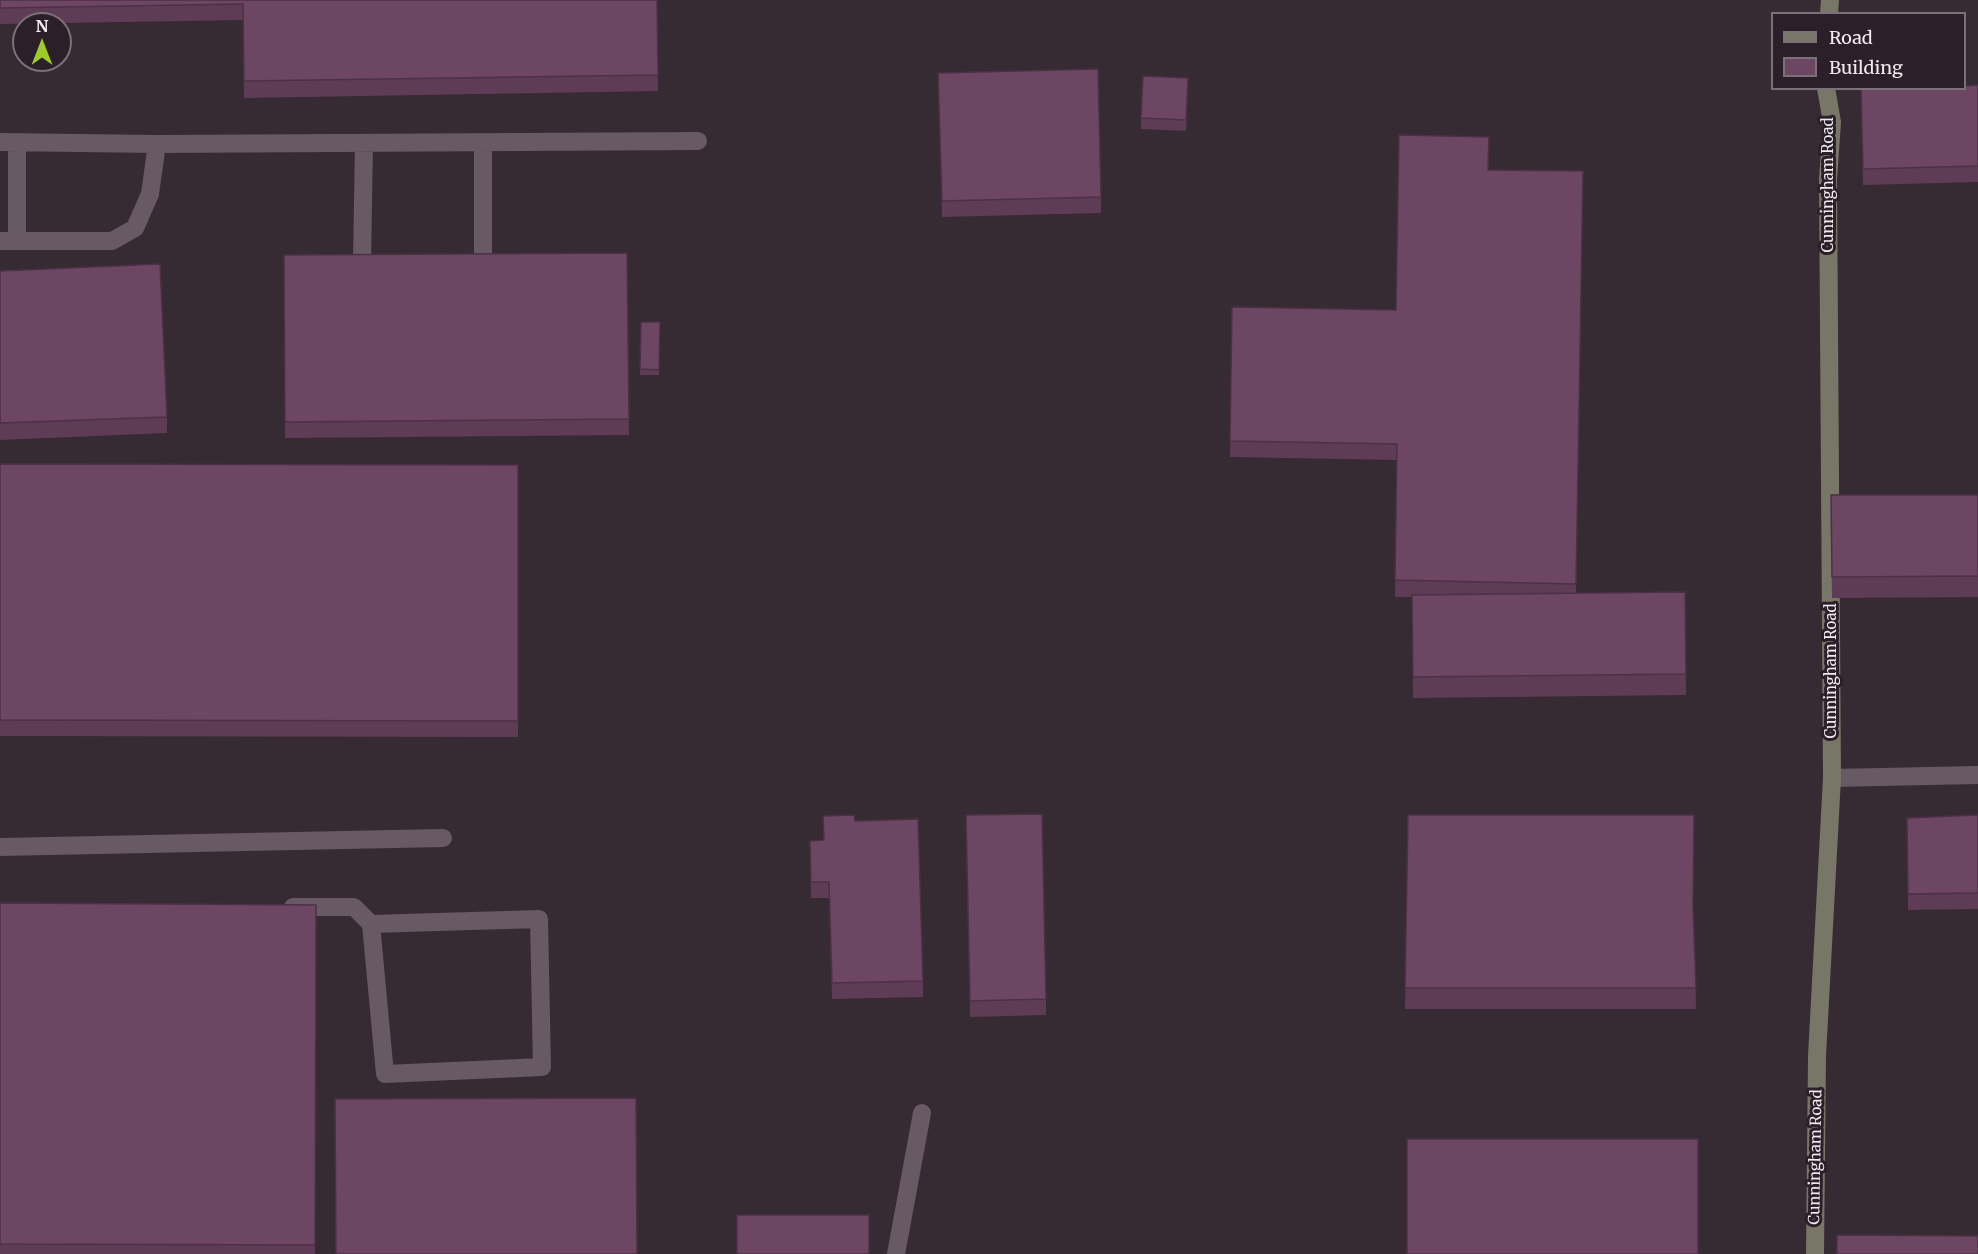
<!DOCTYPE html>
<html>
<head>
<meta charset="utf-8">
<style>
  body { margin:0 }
  #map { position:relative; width:1978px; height:1254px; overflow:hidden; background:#362a33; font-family:Merriweather,serif }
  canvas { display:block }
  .legend { position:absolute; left:1771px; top:12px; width:195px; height:78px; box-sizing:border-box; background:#2b2029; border:2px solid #7b7178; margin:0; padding:8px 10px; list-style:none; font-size:18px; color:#f2eaef }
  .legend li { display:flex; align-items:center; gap:12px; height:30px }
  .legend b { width:30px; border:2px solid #7b7178 }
  .north { position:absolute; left:12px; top:12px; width:60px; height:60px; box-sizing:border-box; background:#2b2029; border:2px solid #7b7178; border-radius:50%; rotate:0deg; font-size:16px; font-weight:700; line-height:24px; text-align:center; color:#f2eaef }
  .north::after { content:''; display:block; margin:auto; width:21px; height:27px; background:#9fca2c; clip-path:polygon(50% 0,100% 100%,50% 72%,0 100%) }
</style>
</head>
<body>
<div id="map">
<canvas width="1978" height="1254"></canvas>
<ul class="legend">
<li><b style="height:8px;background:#787667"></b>Road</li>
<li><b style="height:16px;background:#6d4664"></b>Building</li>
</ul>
<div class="north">N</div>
</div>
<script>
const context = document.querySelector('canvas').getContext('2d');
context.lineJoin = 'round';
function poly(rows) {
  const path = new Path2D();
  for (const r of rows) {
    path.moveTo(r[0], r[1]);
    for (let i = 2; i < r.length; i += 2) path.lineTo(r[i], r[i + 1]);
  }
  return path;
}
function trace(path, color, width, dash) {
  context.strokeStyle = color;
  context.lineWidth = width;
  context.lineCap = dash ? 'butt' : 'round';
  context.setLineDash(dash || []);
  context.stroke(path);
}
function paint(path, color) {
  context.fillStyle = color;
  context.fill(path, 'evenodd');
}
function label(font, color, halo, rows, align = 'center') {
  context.font = font + ' Merriweather,serif';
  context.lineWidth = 6;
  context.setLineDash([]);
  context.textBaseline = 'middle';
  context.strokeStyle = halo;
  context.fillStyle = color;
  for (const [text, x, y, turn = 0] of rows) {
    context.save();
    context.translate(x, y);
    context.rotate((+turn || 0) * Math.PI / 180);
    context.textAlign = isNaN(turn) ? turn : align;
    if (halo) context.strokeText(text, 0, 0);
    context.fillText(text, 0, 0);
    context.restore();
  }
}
trace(poly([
  [0,142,157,144,698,141],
  [17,143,17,241],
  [0,241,112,241,135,228,150,194,157,144],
  [483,259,483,143],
  [362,262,364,143],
  [1832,778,1978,775],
  [0,847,443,838],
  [293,907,354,907,371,924,385,1074,542,1067,539,919,371,924],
  [896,1254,922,1113]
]), '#675a64', 18);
trace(poly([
  [1829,14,1830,0],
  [1815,1254,1817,1056,1832,778,1828,179,1832,122,1826,88]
]), '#787667', 18);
paint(poly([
  [0,0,657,0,658,91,244,98,243,20,0,24],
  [938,73,1101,197,1101,213,942,217],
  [1978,85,1978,182,1863,185,1861,105],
  [1188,90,1186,131,1141,129,1141,118],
  [1489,170,1583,171,1576,593,1685,592,1686,695,1413,698,1412,597,1395,597,1397,460,1230,457,1232,307,1396,310],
  [627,253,629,435,285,438,284,255],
  [0,271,167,417,167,433,0,440],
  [641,322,660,322,659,375,640,375],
  [0,464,518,465,518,737,0,736],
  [1831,495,1978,495,1978,597,1832,598],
  [1408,815,1694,910,1696,1009,1405,1009],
  [1978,815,1978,909,1908,910,1907,818],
  [855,821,923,981,923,997,832,999,829,898,811,898,810,841,824,840],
  [966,832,1046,999,1046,1015,970,1017],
  [0,903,316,905,315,1254,0,1254]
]), '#5e3c56');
const building = poly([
  [0,0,657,0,658,75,244,81,243,4,0,8,0,0],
  [1098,69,1101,197,942,201,938,73,1098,69],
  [1143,76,1188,78,1186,120,1141,118,1143,76],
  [1978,85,1978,166,1863,169,1861,88,1965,88,1965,86,1978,85],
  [1399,135,1489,137,1488,170,1583,171,1576,584,1395,580,1397,444,1230,441,1232,307,1396,310,1399,135],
  [627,253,629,419,285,422,284,255,627,253],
  [160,264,167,417,0,423,0,271,160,264],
  [641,322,660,322,659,370,640,369,641,322],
  [0,464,518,465,518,721,0,720,0,464],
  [1831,495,1978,495,1978,576,1832,577,1831,495],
  [1685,592,1686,674,1413,677,1412,595,1685,592],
  [1042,814,1046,999,970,1001,966,815,1042,814],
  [854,815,855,821,918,819,923,981,832,983,829,882,811,882,810,841,824,840,823,816,854,815],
  [1408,815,1694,815,1693,907,1696,988,1405,988,1408,815],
  [1978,815,1978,893,1908,894,1907,818,1978,815],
  [0,903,316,905,315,1245,0,1244,0,903],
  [636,1098,637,1254,336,1254,335,1099,636,1098],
  [1407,1139,1698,1139,1698,1254,1407,1254,1407,1139],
  [737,1215,869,1215,869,1254,737,1254,737,1215],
  [1837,1235,1978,1236,1978,1254,1837,1254,1837,1235]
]);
paint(building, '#6d4664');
trace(building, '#4c3146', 1.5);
label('15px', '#f2eaef', '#2b2029', [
  ["Cunningham Road",1829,185,-90],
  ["Cunningham Road",1832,671,-90],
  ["Cunningham Road",1816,1157,-89]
]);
</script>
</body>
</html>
